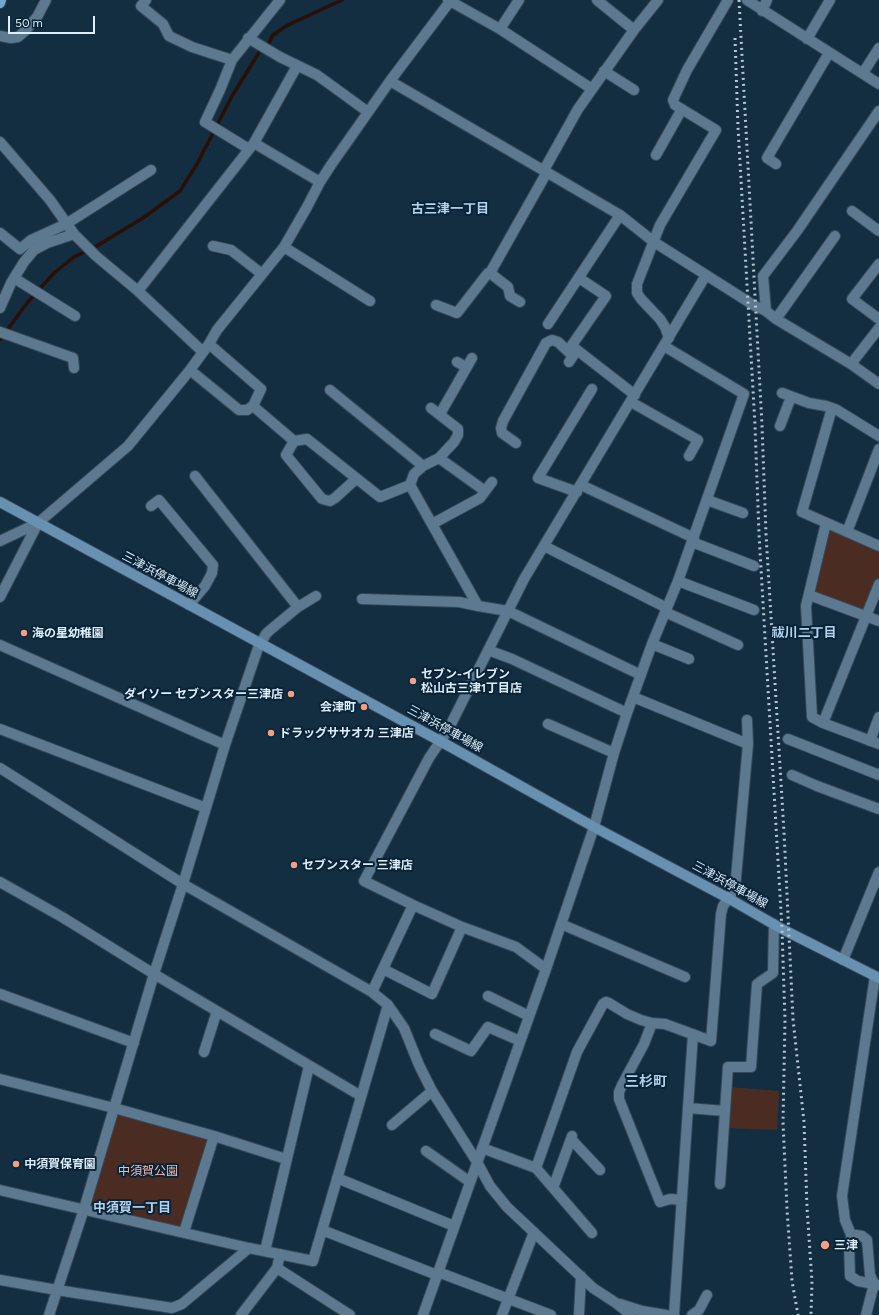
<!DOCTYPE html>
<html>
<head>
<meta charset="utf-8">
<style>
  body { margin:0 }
  #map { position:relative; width:879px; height:1315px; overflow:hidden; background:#132d41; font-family:Figtree,sans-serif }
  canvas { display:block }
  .scale { position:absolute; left:8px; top:16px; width:87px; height:18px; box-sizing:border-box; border:2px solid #dcecf9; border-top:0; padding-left:5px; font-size:12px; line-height:14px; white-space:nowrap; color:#dcecf9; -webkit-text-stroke:3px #092337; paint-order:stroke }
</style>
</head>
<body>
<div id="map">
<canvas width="879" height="1315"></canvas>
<div class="scale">50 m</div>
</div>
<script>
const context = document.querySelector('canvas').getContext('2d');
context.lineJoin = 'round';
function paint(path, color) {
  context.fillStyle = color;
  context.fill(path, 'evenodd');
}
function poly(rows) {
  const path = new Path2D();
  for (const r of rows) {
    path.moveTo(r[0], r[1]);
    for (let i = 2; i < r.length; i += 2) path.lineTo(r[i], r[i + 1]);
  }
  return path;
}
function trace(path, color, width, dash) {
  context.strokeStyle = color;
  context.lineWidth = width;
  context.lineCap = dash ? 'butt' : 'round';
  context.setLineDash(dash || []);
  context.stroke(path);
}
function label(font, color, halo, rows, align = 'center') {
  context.font = font + ' Figtree,"Noto Sans JP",sans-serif';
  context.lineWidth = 4;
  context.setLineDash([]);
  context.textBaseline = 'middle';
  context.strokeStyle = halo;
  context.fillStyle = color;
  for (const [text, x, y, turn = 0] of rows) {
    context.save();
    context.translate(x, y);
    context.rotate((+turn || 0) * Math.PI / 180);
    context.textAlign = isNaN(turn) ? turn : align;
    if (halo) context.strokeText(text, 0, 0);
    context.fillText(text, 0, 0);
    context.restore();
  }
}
paint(poly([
  [828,528,879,550,879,576,864,613,813,594],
  [729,1087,779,1091,777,1130,727,1128],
  [116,1111,209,1138,183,1228,85,1205]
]), '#4b2c23');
trace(poly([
  [0,340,27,303,54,273,74,257,95,247,143,218,180,191,197,164,232,96,263,46,269,43,272,36,286,26,342,0]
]), '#2b0f07', 3.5);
const minor = poly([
  [146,0,141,6,163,24,169,36,192,47,232,60],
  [448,0,500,29,592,89],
  [597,0,634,30],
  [747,0,879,84],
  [762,11,767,0],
  [500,29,519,0],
  [0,36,11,38,18,37,25,31,37,17,46,0],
  [248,38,280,57,317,75,368,112],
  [807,39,830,0],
  [604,71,634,90],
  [863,73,879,48],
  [390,81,620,215,654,242,755,306,766,311,776,319,851,364,879,384],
  [0,142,50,200,74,234,96,256,138,291,203,352],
  [254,143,320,182],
  [249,149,205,122,220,90,232,60,280,0],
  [656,155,682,109],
  [776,164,767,158,829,53],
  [544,170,578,109,634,30,658,0],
  [852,211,879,231],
  [0,233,20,249,31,240,66,224,151,170],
  [213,246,231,250,262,274],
  [284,247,370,301],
  [879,264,852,299,879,319],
  [490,273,508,287,510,296,520,302],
  [14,278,75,316],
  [138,291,254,143,297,66],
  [436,305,457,313,488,273,490,273,547,172],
  [0,308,11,283,24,262,34,250,47,243,74,234],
  [766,311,763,276,797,231,879,111],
  [776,319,835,236],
  [548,324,620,215],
  [0,332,73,358,74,368],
  [669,338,665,327,660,319,641,299,637,293,637,284,660,225,716,130,675,105,673,100,687,70,728,0],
  [209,344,261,389,253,406],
  [577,350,572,345,606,296,579,278],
  [457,362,466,367],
  [569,362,577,350,635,395],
  [851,364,879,328],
  [190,370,239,410,247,410,253,406,294,441,307,439,380,497,410,485,478,606,508,611,641,675],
  [330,390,423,466],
  [782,393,809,403,826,406,837,410,879,436],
  [631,402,698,440,689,456],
  [832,408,802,512,879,546],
  [440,414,472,358],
  [780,426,791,397],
  [294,441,286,455,322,499,330,501,335,498,356,479],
  [516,443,502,433,501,428,503,421,546,343,552,340,558,342,573,356],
  [439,458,485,491],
  [195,476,298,607],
  [410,485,414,474,423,466,439,458,454,442,458,435,458,429,431,408],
  [581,485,694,538],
  [577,492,538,478,592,389],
  [707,500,743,513],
  [151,506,159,500,213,565,212,573,205,586,189,605],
  [826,523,806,606,812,717,823,723,879,744],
  [432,524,480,498,492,482],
  [847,532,879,449],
  [0,541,38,523,128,446,190,370,209,344,217,330,284,247,307,207,320,182,331,165,390,81,451,0],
  [692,542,754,566],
  [544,546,667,608],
  [678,581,754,610],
  [809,595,879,621],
  [0,597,38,523],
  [362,599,459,602,478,606],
  [665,612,738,645],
  [652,644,689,659],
  [0,645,225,745],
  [488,650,512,659,627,713],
  [633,697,748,744],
  [823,723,879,584],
  [548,724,614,753],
  [0,729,206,808],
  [788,739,879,775],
  [870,741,879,717],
  [0,768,183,884,372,992,388,1005,313,1261,249,1248,0,1190],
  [792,775,817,786,879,809],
  [0,882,62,917,154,974,361,1096],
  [413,905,462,927,516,947,546,969],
  [561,924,685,977],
  [843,960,879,872],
  [383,969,432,994,462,927],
  [875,976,842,1196,845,1220,852,1237,849,1242,850,1276,858,1281,879,1285],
  [372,992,413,905,364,881,429,758,448,730,524,579,706,275],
  [0,994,134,1043],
  [488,996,529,1016],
  [388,1005,404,1028,419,1065,432,1091,477,1162,490,1186,507,1207,593,1288,616,1303,631,1315],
  [652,1023,644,1044,623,1083,619,1092,619,1099,660,1202,670,1199,682,1200],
  [435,1034,471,1051,488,1027,520,1041],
  [204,1052,217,1011],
  [0,1079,114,1108,214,1136,286,1159],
  [688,1108,725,1111],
  [392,1125,432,1091],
  [571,1139,600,1170],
  [482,1148,536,1168,592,1233],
  [426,1151,470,1182],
  [536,1168,577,1052,603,1004,606,1002,609,1003,627,1014,641,1020,652,1023,665,1024,711,1041,721,914,723,906,735,889,748,744,747,720],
  [337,1178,454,1226],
  [720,1184,728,1067,751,1067,757,984,773,973,774,924],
  [553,1188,572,1136],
  [322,1230,437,1275],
  [184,1232,214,1136],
  [852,1237,856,1235,862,1236,867,1240,870,1275,874,1284,866,1315],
  [265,1251,309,1066],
  [280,1254,277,1268,350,1315],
  [438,1272,551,1315],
  [0,1280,57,1290,172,1308,182,1304,249,1248],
  [620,1304,642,1311,666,1315],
  [49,1315,84,1209,154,974,183,884,225,745,258,648,266,634,269,631,298,607,316,596],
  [241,1315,277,1268],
  [423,1315,546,969,594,827,614,753,627,713,652,644,678,581,744,394,664,346],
  [502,1315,534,1232],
  [579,1315,581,1276],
  [674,1315,693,1034],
  [692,1315,699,1310,707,1295]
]);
const secondary = poly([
  [0,502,440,741,594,827,728,898,782,929,879,978]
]);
const primary = poly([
  [0,3,1,0]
]);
trace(minor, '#354959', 12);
trace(secondary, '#354959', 12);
trace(primary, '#354959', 12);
trace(minor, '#5d7990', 10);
trace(secondary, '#6890b0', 10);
trace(primary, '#74a6cf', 10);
trace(poly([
  [739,0,762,425,766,534,784,832,793,1019,804,1122,807,1207,812,1282,811,1315],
  [735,38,738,127,755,425,759,534,782,929,785,1020,783,1122,787,1209,792,1281,798,1315]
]), '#b5c7d5', 3, [2, 4]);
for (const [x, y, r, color] of [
  [24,633,4,"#f39f86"],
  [413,681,4,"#f39f86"],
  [291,694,4,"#f39f86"],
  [364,707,4,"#f39f86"],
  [271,733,4,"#f39f86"],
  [294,865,4,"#f39f86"],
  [16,1164,4,"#f39f86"],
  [825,1245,5,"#f39f86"]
]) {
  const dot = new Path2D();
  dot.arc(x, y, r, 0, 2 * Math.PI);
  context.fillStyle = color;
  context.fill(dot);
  trace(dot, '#092337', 1.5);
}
label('12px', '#dcecf9', '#092337', [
  ["三津浜停車場線",160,575,28],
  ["三津浜停車場線",445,729,29],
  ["三津浜停車場線",730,885,29]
]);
label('bold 12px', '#dcecf9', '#092337', [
  ["海の星幼稚園",32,633],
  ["セブン-イレブン",421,674],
  ["松山古三津1丁目店",421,688],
  ["ダイソー セブンスター三津店",283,694,"right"],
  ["会津町",356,707,"right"],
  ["ドラッグササオカ 三津店",279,733],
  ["セブンスター 三津店",302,865],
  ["中須賀保育園",24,1164],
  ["三津",834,1245]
], 'left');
label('12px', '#f9b9a6', '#092337', [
  ["中須賀公園",148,1171]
]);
label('bold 13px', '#b3d2ec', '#092337', [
  ["古三津一丁目",450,209],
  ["祓川二丁目",804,633],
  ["中須賀一丁目",132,1208]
]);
label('bold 14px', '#b3d2ec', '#092337', [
  ["三杉町",646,1082]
]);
</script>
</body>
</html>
